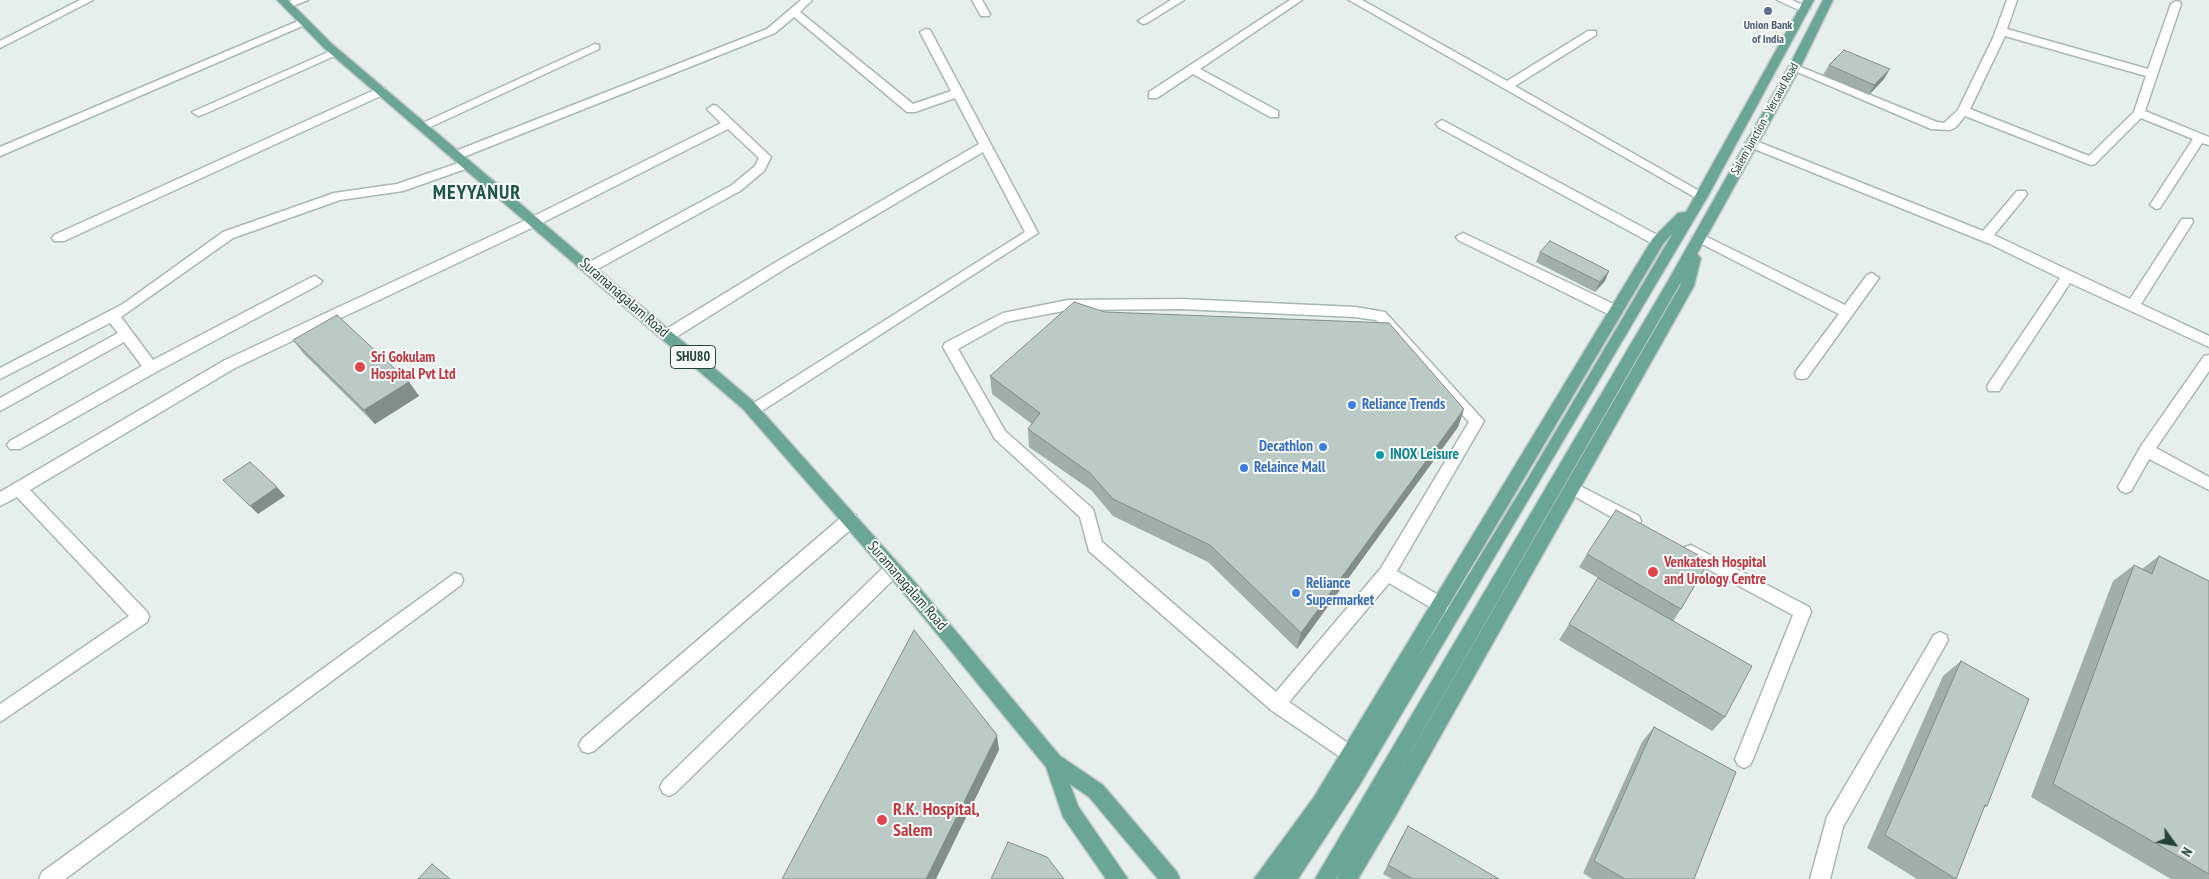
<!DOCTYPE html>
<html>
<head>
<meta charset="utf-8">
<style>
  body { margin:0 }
  #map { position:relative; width:2209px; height:879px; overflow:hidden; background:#e6efeb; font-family:"PT Sans Narrow",sans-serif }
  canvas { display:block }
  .north { position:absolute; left:2149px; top:819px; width:50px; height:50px; -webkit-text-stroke:4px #f7fbf9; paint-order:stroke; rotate:122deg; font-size:14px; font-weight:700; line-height:20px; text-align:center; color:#24423a }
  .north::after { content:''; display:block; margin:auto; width:18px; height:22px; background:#24423a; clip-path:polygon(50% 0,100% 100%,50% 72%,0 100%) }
</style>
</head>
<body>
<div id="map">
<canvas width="2209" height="879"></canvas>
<div class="north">N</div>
</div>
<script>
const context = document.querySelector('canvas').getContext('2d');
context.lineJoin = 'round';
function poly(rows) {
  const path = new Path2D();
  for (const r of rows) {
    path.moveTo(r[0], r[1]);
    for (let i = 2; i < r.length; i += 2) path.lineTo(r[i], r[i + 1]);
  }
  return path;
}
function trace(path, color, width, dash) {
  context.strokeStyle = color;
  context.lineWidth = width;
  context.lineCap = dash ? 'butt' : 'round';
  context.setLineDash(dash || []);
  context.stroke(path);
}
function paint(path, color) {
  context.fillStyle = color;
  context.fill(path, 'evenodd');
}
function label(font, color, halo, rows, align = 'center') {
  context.font = font + ' "PT Sans Narrow",sans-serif';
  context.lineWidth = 4;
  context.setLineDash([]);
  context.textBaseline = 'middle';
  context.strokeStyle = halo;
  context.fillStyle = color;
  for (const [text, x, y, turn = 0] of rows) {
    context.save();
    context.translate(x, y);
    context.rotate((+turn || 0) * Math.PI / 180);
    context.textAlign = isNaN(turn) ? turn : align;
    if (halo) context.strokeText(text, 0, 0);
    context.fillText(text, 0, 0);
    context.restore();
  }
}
const minor = poly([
  [80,0,93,0,0,48,0,41,80,0],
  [292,0,308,0,288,8,283,5,292,0],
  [801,0,812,0,800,12,913,104,951,91,920,32,926,29,930,30,1038,233,754,416,749,414,747,410,749,406,1025,232,983,152,786,268,673,339,668,340,661,335,663,331,776,262,979,144,955,98,915,112,907,112,794,17,775,33,461,158,457,159,451,155,453,152,767,29,801,0],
  [972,0,982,0,990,14,989,16,981,16,972,0],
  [1171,0,1184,0,1147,23,1143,24,1138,21,1171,0],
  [1290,0,1302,0,1200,69,1278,111,1278,117,1270,117,1193,74,1157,98,1149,98,1149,92,1290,0],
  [1349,0,1362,0,1507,81,1588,31,1596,31,1596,35,1515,86,1708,196,1702,200,1698,199,1349,0],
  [1777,0,1792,0,1810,9,1805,12,1801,11,1777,0],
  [2007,0,2017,0,2007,29,2148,69,2171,4,2176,1,2180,2,2181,4,2145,111,2209,137,2209,145,2202,143,2160,208,2156,209,2150,205,2193,139,2141,118,2095,164,2091,165,1965,116,1956,127,1950,130,1931,129,1788,68,1790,66,1798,66,1937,122,1944,123,1958,110,1993,38,2007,0],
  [2005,36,2146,76,2134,112,2089,156,1970,109,2005,36],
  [303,19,307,20,307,24,0,156,0,147,303,19],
  [595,44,599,45,599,49,426,129,422,130,416,126,595,44],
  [335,49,341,52,339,54,202,115,198,116,192,112,335,49],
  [381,87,385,88,385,94,64,241,54,241,52,238,54,235,381,87],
  [713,105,717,106,771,157,764,171,740,191,594,271,584,271,582,268,584,265,732,185,755,166,759,158,728,129,540,224,235,368,30,490,147,612,149,617,147,622,0,722,0,704,129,616,17,497,0,506,0,492,225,360,530,218,721,123,707,109,713,105],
  [1442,120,1663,238,1665,241,1658,245,1653,244,1438,127,1436,124,1442,120],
  [1751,139,1983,231,2017,191,2025,191,2027,194,2025,197,1994,235,2130,299,2182,219,2192,219,2193,222,2141,304,2209,336,2209,347,2070,283,1999,391,1989,391,1987,387,1989,383,2060,278,1990,244,1747,146,1745,143,1751,139],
  [467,160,473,164,471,167,403,191,340,200,233,238,121,317,153,360,310,278,315,276,322,281,320,284,156,372,20,449,10,449,7,445,10,441,142,366,124,342,0,411,0,398,118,333,110,323,0,379,0,368,123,304,223,232,334,193,397,184,467,160],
  [1463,233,1620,307,1622,311,1620,315,1610,315,1458,240,1456,237,1463,233],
  [1699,233,1845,305,1867,275,1872,273,1879,278,1807,378,1802,379,1797,378,1795,374,1797,370,1839,314,1694,240,1692,237,1699,233],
  [1181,299,1355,307,1385,312,1484,421,1397,571,1447,600,1449,605,1447,610,1441,612,1435,610,1389,583,1289,702,1355,748,1358,754,1355,760,1349,763,1271,710,1089,551,1080,517,995,439,943,347,945,343,1003,313,1068,300,1181,299],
  [1181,309,1355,317,1376,320,1469,422,1381,568,1276,692,1102,542,1093,509,1005,431,958,349,1006,322,1068,310,1181,309],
  [2209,355,2209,371,2156,448,2209,477,2209,490,2149,459,2131,491,2126,493,2121,491,2118,487,2141,446,2204,356,2209,355],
  [1572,482,1639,516,1641,521,1639,526,1633,528,1627,526,1567,492,1564,488,1567,484,1572,482],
  [850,513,856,515,858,520,856,525,594,751,588,753,582,751,579,745,582,739,844,515,850,513],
  [1691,545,1809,607,1811,612,1753,759,1750,765,1744,768,1738,765,1735,759,1793,615,1685,557,1683,552,1685,547,1691,545],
  [893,562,899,564,901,569,899,574,675,793,669,796,663,793,660,787,663,781,887,564,893,562],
  [455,573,461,575,463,580,461,585,65,879,39,879,42,872,455,573],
  [1940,632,1946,635,1948,640,1843,827,1830,879,1810,879,1827,817,1934,635,1940,632]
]);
const primary = poly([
  [277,0,288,0,332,44,753,401,914,581,1060,756,1103,785,1177,872,1180,879,1158,879,1089,797,1070,784,1078,806,1128,879,1106,879,1063,817,1046,767,902,591,743,409,324,48,277,0],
  [1804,0,1814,0,1708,196,1359,786,1298,879,1254,879,1314,797,1653,238,1678,213,1686,212,1804,0],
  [1673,233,1524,485,1415,662,1663,244,1673,233],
  [1823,0,1833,0,1800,68,1697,254,1701,258,1694,286,1396,815,1358,879,1337,879,1340,873,1336,879,1315,879,1668,281,1788,68,1823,0],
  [1681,282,1680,286,1374,816,1681,282]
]);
trace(minor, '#a8b8b2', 3);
trace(primary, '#c2cac8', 3);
paint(minor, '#fff');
paint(primary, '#6aa596');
paint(poly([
  [1829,65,1884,79,1869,95,1823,75],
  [1540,252,1605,281,1595,292,1536,262],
  [1105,312,1464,409,1458,427,1297,649,1208,562,1113,516,1091,490,1029,447,1028,429,1032,424,992,394,990,376],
  [293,340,409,382,419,396,375,424,304,354],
  [1587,554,1681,609,1673,621,1725,717,1712,731,1559,640,1569,624,1619,590,1579,567],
  [2159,556,2209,581,2209,879,2171,879,2031,797,2113,581,2134,565,2142,569],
  [1961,661,1987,806,1984,808,1956,879,1917,879,1867,848,1943,676],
  [1654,727,1694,879,1592,879,1583,873,1642,742],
  [1402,836,1499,879,1392,879,1383,874]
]), '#a1aea9');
paint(poly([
  [1890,69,1884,79,1869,95,1874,85],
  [1609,271,1605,281,1595,292,1600,282],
  [409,382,419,396,375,424,364,410],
  [1464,409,1458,427,1297,649,1301,633],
  [277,487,285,496,258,514,250,506],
  [997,735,999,750,936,879,926,879]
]), '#838d89');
const building = poly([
  [1844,50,1890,69,1874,85,1829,65,1844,50],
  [1550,241,1609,271,1600,282,1540,252,1550,241],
  [1074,302,1105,312,1389,323,1464,409,1301,633,1210,545,1113,499,1090,473,1028,429,1040,413,990,376,1074,302],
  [337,315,409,382,364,410,293,340,337,315],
  [250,462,277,487,250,506,223,480,250,462],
  [1616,510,1709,561,1681,609,1587,554,1616,510],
  [2159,556,2209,581,2209,874,2053,784,2134,565,2152,574,2159,556],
  [1598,578,1752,666,1725,717,1569,624,1598,578],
  [914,630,997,735,926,879,782,879,914,630],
  [1961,661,2029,699,1987,806,1985,805,1956,879,1885,835,1961,661],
  [1654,727,1736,772,1694,879,1625,879,1594,861,1654,727],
  [1408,826,1499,879,1413,879,1388,865,1408,826],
  [1008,842,1047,857,1064,879,991,879,1008,842],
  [432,864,450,879,418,879,432,864]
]);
paint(building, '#bbcac4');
trace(building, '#838d89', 1);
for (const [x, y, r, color] of [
  [1768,11,5,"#5c6f8a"],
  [360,367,6,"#e0444e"],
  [1352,405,5,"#3f7fe0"],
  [1323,447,5,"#3f7fe0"],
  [1380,455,5,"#0f9aa8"],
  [1244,468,5,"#3f7fe0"],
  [1653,572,6,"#e0444e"],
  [1296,593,5,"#3f7fe0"],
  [882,820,6,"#e0444e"]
]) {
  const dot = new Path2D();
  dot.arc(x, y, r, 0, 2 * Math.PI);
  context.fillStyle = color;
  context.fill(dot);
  trace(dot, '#f7fbf9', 2);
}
label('bold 12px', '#4e5e75', '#f7fbf9', [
  ["Union Bank",1768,26],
  ["of India",1768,40]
]);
label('12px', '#24423a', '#f7fbf9', [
  ["Salem Junction - Yercaud Road",1765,119,-61]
]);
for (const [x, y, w] of [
  [693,357,45]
]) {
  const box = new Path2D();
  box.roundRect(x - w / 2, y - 11.5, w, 23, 4);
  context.fillStyle = '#f7fbf9';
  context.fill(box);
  trace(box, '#24423a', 1);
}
label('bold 14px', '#24423a', null, [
  ["SHU80",693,357]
]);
label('15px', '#24423a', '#f7fbf9', [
  ["Suramanagalam Road",624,298,41],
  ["Suramanagalam Road",907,586,49]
]);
label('bold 15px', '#be3a42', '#f7fbf9', [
  ["Sri Gokulam",371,358],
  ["Hospital Pvt Ltd",371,375],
  ["Venkatesh Hospital",1664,563],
  ["and Urology Centre",1664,580]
], 'left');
label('bold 15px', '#366cbe', '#f7fbf9', [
  ["Reliance Trends",1362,405],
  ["Decathlon",1313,447,"right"],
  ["Relaince Mall",1254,468],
  ["Reliance",1306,584],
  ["Supermarket",1306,601]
], 'left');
label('bold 15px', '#0d838f', '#f7fbf9', [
  ["INOX Leisure",1390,455]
], 'left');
label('bold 18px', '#be3a42', '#f7fbf9', [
  ["R.K. Hospital,",893,810],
  ["Salem",893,831]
], 'left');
context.letterSpacing = '1px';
label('bold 20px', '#1f5548', '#f7fbf9', [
  ["MEYYANUR",477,193]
]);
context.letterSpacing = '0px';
</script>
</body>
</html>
